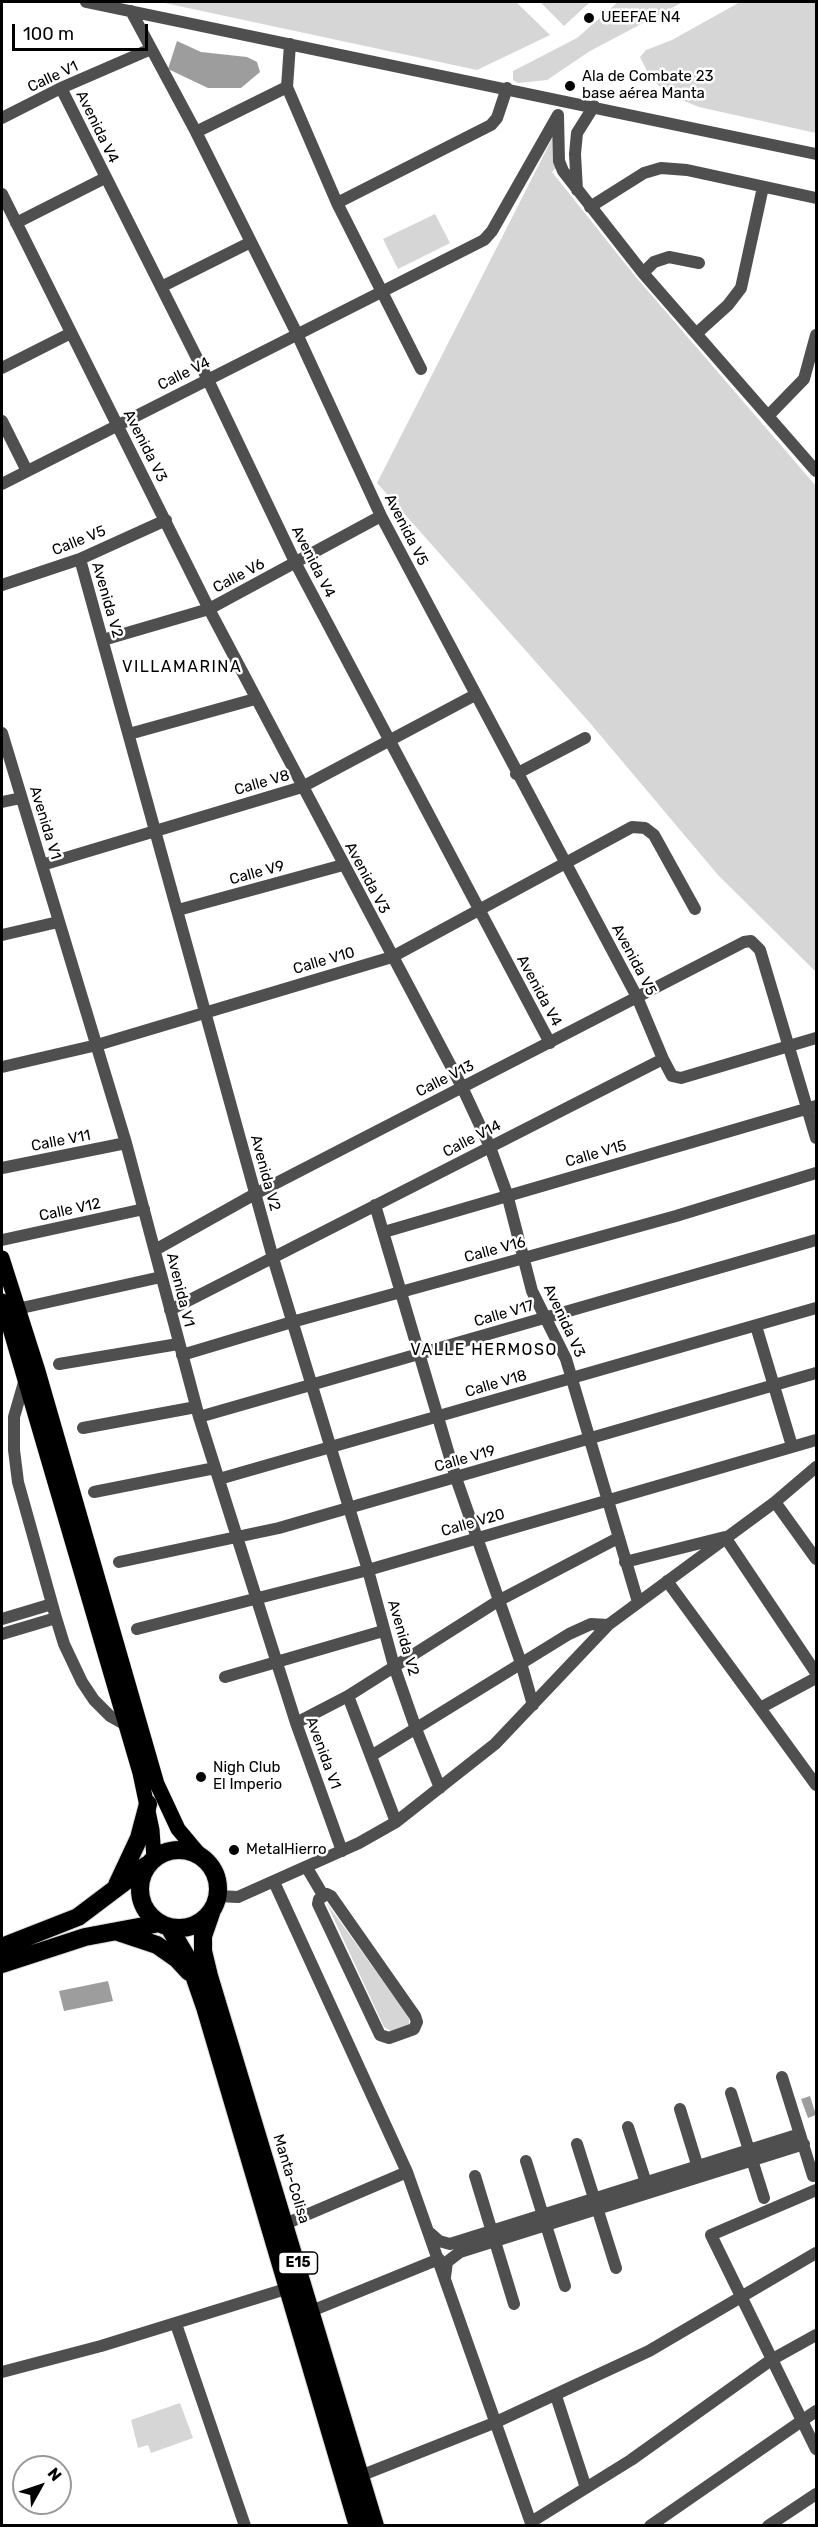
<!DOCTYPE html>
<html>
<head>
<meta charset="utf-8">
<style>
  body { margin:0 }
  #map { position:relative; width:818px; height:2527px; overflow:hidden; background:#fff; font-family:Rubik,sans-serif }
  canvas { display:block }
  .frame { position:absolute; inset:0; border:3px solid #000; pointer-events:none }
  .north { position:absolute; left:12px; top:2455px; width:60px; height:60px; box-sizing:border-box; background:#fff; border:2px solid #999; border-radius:50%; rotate:50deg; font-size:16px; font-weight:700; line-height:24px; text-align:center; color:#000 }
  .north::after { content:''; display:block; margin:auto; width:21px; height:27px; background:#000; clip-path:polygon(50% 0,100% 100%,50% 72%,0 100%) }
  .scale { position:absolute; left:12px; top:24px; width:136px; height:27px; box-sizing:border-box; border:3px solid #000; border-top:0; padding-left:8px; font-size:18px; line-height:21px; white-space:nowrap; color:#000; -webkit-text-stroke:4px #fff; paint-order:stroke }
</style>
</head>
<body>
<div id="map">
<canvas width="818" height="2527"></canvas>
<div class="frame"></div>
<div class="north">N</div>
<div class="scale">100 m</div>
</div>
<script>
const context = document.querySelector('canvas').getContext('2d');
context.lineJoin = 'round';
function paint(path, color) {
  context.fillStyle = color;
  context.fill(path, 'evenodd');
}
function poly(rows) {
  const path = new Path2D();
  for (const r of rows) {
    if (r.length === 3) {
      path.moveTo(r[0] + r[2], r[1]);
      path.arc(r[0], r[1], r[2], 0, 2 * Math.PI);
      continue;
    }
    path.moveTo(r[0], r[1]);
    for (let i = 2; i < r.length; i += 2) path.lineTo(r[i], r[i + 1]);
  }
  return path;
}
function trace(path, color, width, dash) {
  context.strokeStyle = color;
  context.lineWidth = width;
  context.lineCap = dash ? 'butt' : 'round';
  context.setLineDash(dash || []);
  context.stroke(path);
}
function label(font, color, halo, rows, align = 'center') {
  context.font = font + ' Rubik,sans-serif';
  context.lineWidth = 5;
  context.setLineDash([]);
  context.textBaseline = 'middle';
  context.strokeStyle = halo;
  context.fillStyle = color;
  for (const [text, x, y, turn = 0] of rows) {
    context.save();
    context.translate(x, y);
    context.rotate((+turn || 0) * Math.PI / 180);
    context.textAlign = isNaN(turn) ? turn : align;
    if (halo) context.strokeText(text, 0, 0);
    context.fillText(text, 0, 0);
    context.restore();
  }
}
paint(poly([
  [160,2,516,2,550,35,477,70],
  [540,2,590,2,564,26],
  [618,2,683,2,590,51,547,80,518,83,513,80,513,71,577,38],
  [740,2,816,2,816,133,699,107,667,94,650,77,640,57,646,50,672,40],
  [555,133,556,168,552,172,635,276,816,486,816,972,718,875,590,723,377,483],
  [435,214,450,243,398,269,383,239],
  [326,1902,409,2017,409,2025,391,2031,384,2027],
  [180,2403,193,2438,151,2453,148,2445,138,2448,131,2420]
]), '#d6d6d6');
paint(poly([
  [177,41,201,52,247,57,257,62,260,72,241,88,208,88,168,69],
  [108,1981,113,2001,64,2011,59,1991],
  [810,2096,816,2115,808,2118,801,2099]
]), '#9d9d9d');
const major = poly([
  [2,1258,38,1371,157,1784,178,1829,199,1854],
  [2,1301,140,1773,152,1830,154,1858]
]);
const highway = poly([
  [179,1889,39],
  [117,1885,139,1838,148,1804],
  [211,1913,203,1936,203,1951,209,1976,375,2526],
  [169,1927,189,1961,205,2007,358,2526],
  [118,1932,157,1945,177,1959,189,1972],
  [2,1947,78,1917,147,1865],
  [2,1964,85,1937,160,1923]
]);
trace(major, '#dbdbdb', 16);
trace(highway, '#dbdbdb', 20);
trace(poly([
  [86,2,816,154],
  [131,11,196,132,297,334,381,516,637,997,663,1059],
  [290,44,287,87,337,203,421,369],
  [61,88,208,380,295,562,550,1043],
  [558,116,559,161,563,171,643,273,816,471],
  [2,118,61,88,151,49],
  [196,132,287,87],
  [577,190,575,154,577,133,594,106],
  [2,194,209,609,462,1087,490,1147,507,1194,532,1291,566,1359,638,1602],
  [337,203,491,125,497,118,507,88],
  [590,207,644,173,661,168,687,170,816,198],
  [16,223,105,178],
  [643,273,654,262,669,257,699,263],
  [161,287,251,242],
  [697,333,728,305,741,288,763,187],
  [2,368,71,333],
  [768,416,804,379,816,335],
  [2,421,27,471],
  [2,484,484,240,492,231,558,115],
  [80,559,273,1258,368,1570,394,1666,416,1729,440,1788],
  [2,585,80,559,166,520],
  [103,640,209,609,381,516],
  [2,733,126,1143,199,1417,296,1723,342,1851],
  [129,734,255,699],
  [516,774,585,738],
  [2,802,21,798],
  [42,865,302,787,475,695],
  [178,910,343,865],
  [2,935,58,922],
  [2,1067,97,1045,392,957,632,827,645,828,654,835,695,909],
  [2,1168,126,1143],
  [375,1205,456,1478,521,1663,533,1705],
  [384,1232,816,1106],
  [2,1240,144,1209],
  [155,1250,255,1194,744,942,751,941,760,950,816,1138],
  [17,1309,161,1277],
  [170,1310,663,1059,672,1076,681,1078,816,1038],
  [756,1326,792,1446],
  [182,1355,292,1322,676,1216,816,1173],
  [59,1364,178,1344],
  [25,1379,14,1417,14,1450,18,1482,56,1618,64,1644,82,1682,94,1700,110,1716,126,1725],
  [199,1417,816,1240],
  [83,1428,196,1407],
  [219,1479,816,1308],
  [94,1492,215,1468],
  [775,1502,816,1559],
  [119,1562,279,1528,816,1373],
  [625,1562,725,1537,816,1673],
  [667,1581,760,1708,816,1678],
  [2,1619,52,1604],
  [137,1629,368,1570,816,1440],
  [2,1634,56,1618],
  [225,1677,383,1631],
  [348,1696,396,1822],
  [760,1708,816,1785],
  [296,1723,348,1696,498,1601,618,1538],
  [371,1756,569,1634,591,1624,608,1625],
  [307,1868,323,1895],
  [274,1882,407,2172,532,2526],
  [327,1894,331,1896,415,2016,417,2022,414,2029,389,2038,380,2035,318,1904,319,1899,327,1894],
  [218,1896,238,1897,359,1843,396,1822,495,1744,608,1625,775,1502,816,1467],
  [782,2077,813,2176],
  [731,2093,764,2198],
  [680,2109,700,2174],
  [628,2127,648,2189],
  [577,2144,616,2268],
  [526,2161,565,2286],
  [475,2176,514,2304],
  [816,2190,711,2235,816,2449],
  [278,2227,407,2172],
  [430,2233,439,2241,450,2244,800,2134],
  [445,2277,447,2262,460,2252,804,2144],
  [304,2314,439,2259],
  [176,2324,245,2526],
  [2,2372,101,2346,289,2288],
  [556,2396,586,2488],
  [360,2476,494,2423,649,2351,816,2253],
  [531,2522,631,2460,771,2360,816,2335],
  [650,2526,816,2411],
  [768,2526,816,2494]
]), '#4f4f4f', 12);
trace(major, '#000', 15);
trace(highway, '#000', 18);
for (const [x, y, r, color] of [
  [589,18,6,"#000"],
  [570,86,6,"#000"],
  [201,1777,6,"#000"],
  [234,1850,6,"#000"]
]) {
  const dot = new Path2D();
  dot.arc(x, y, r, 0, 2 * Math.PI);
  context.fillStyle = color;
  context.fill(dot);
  trace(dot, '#fff', 2);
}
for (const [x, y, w] of [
  [298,2263,39]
]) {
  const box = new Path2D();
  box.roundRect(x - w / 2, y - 11, w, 22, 4.5);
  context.fillStyle = '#fff';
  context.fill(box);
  trace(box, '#000', 1.5);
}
label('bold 14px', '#000', null, [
  ["E15",298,2263]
]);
label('15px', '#000', '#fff', [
  ["UEEFAE N4",601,18],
  ["Ala de Combate 23",582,77],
  ["base aérea Manta",582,94],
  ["Nigh Club",213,1768],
  ["El Imperio",213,1785],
  ["MetalHierro",246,1850]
], 'left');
label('15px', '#000', '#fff', [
  ["Calle V1",53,77,-25],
  ["Avenida V4",97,127,64],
  ["Calle V4",184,374,-26],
  ["Avenida V3",145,446,63],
  ["Avenida V5",406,530,63],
  ["Calle V5",79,541,-22],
  ["Avenida V4",313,562,63],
  ["Calle V6",239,576,-28],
  ["Avenida V2",107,600,74],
  ["Calle V8",262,783,-16],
  ["Avenida V1",45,823,73],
  ["Calle V9",257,873,-15],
  ["Avenida V3",367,878,62],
  ["Avenida V5",634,960,62],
  ["Calle V10",324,961,-16],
  ["Avenida V4",539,991,62],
  ["Calle V13",445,1079,-27],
  ["Calle V14",472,1139,-27],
  ["Calle V11",61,1141,-11],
  ["Calle V15",596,1154,-16],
  ["Avenida V2",265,1173,75],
  ["Calle V12",70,1210,-12],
  ["Calle V16",495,1250,-15],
  ["Avenida V1",180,1290,76],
  ["Calle V17",504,1314,-16],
  ["Avenida V3",564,1321,65],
  ["Calle V18",496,1384,-16],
  ["Calle V19",465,1459,-16],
  ["Calle V20",473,1523,-16],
  ["Avenida V2",403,1638,74],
  ["Avenida V1",323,1753,70],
  ["Manta-Colisa",291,2179,73]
]);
context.letterSpacing = '1.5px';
label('16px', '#000', '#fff', [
  ["VILLAMARINA",182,667],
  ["VALLE HERMOSO",484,1350]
]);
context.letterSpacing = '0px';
</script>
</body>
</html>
